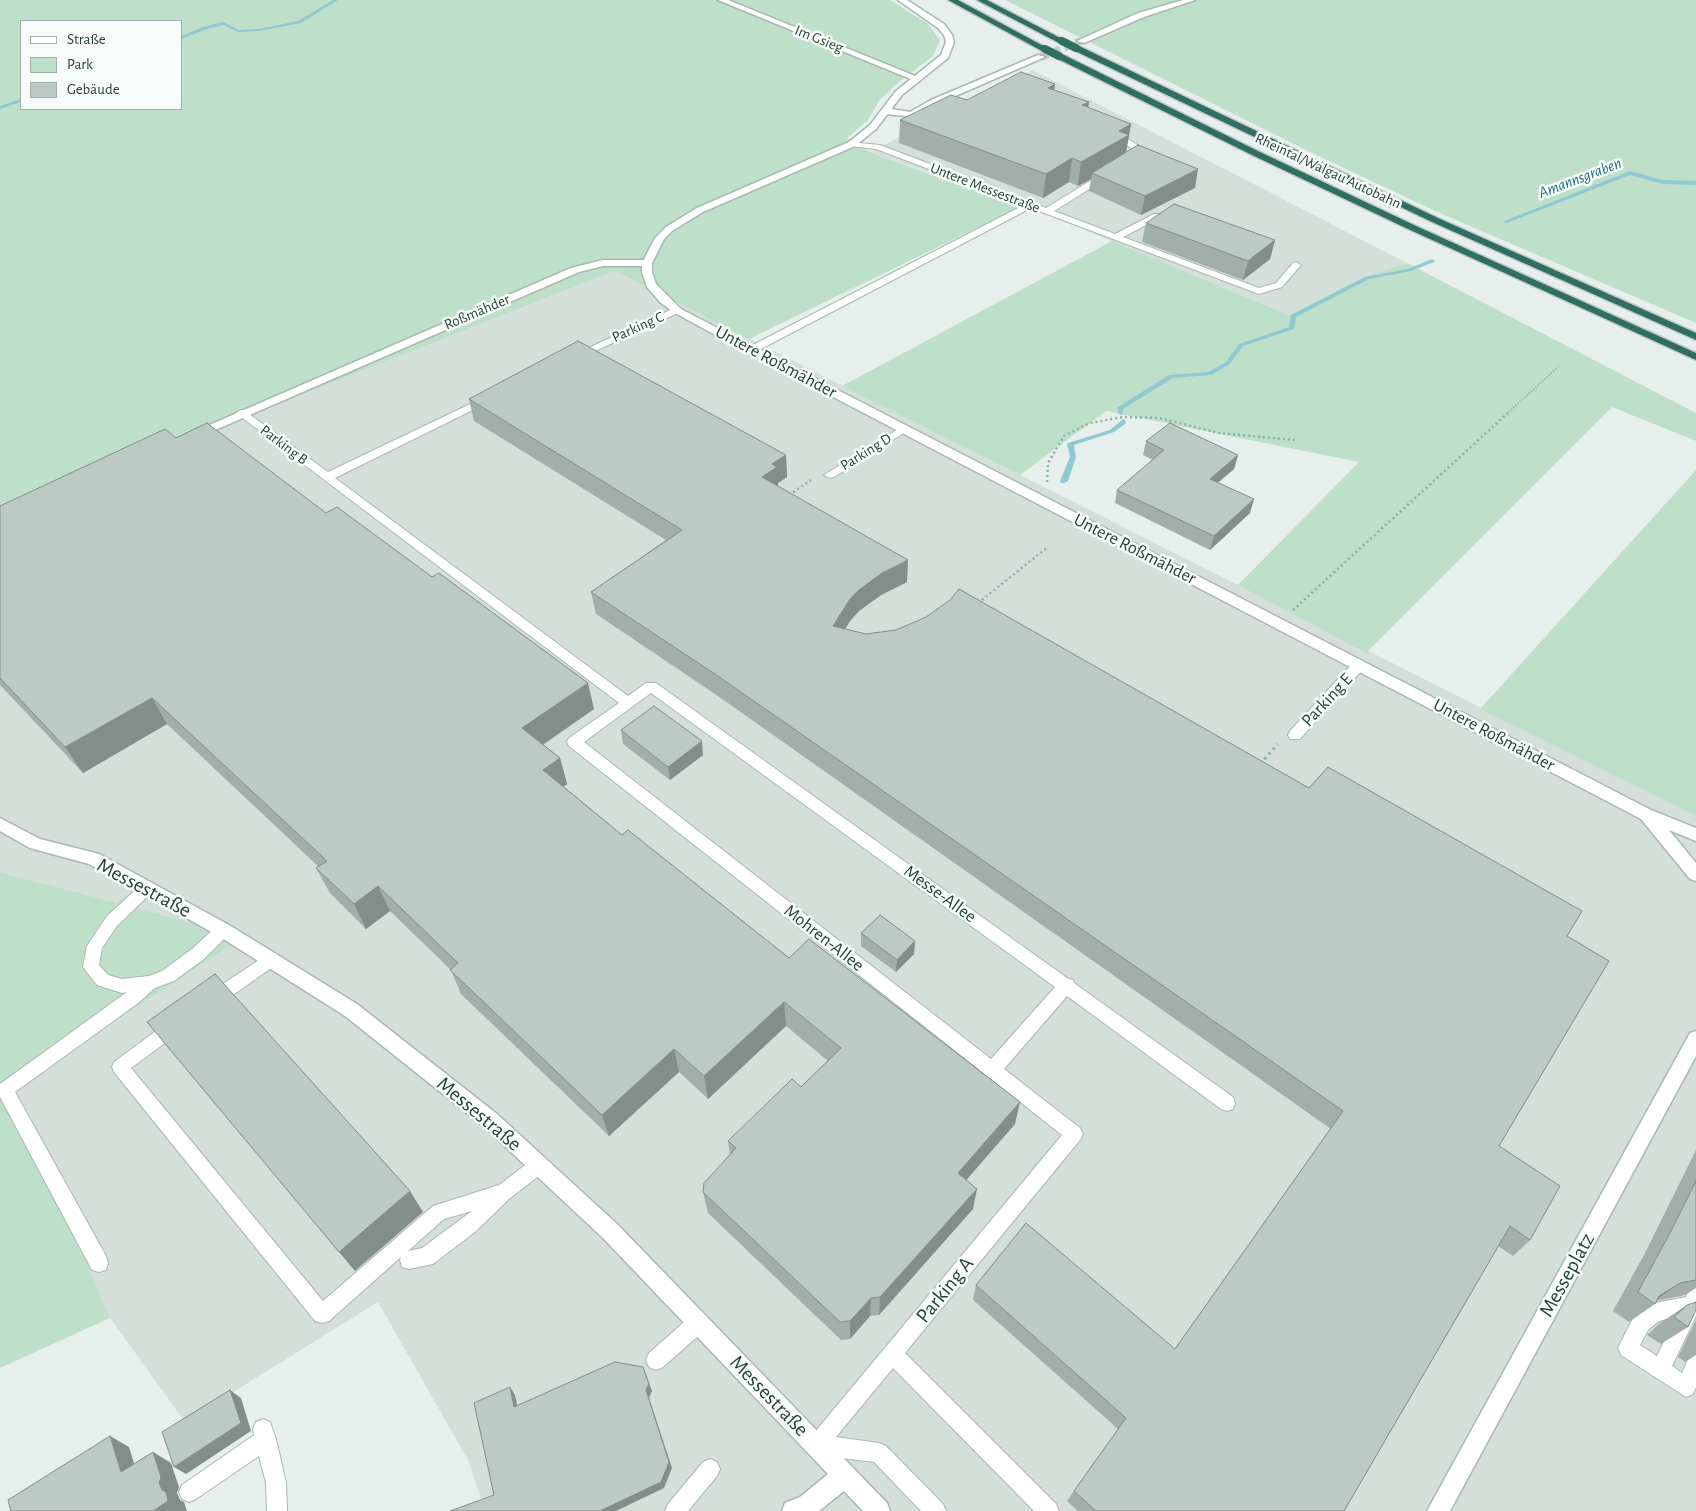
<!DOCTYPE html>
<html>
<head>
<meta charset="utf-8">
<style>
  body { margin:0 }
  #map { position:relative; width:1696px; height:1511px; overflow:hidden; background:#e6efeb; font-family:"Alegreya Sans",sans-serif }
  canvas { display:block }
  .legend { position:absolute; left:20px; top:20px; width:162px; height:90px; box-sizing:border-box; background:#f7fbf9; border:1px solid #a3b1ad; margin:0; padding:6px 9px; list-style:none; font-size:15px; color:#24423a }
  .legend li { display:flex; align-items:center; gap:10px; height:25px }
  .legend b { width:25px; border:1px solid #a3b1ad }
</style>
</head>
<body>
<div id="map">
<canvas width="1696" height="1511"></canvas>
<ul class="legend">
<li><b style="height:6px;background:#fff"></b>Straße</li>
<li><b style="height:14px;background:#bfe0c8"></b>Park</li>
<li><b style="height:14px;background:#bbcac4"></b>Gebäude</li>
</ul>
</div>
<script>
const context = document.querySelector('canvas').getContext('2d');
context.lineJoin = 'round';
function paint(path, color) {
  context.fillStyle = color;
  context.fill(path, 'evenodd');
}
function poly(rows) {
  const path = new Path2D();
  for (const r of rows) {
    path.moveTo(r[0], r[1]);
    for (let i = 2; i < r.length; i += 2) path.lineTo(r[i], r[i + 1]);
  }
  return path;
}
function trace(path, color, width, dash) {
  context.strokeStyle = color;
  context.lineWidth = width;
  context.lineCap = dash ? 'butt' : 'round';
  context.setLineDash(dash || []);
  context.stroke(path);
}
function label(font, color, halo, rows, align = 'center') {
  context.font = font + ' "Alegreya Sans",sans-serif';
  context.lineWidth = 5;
  context.setLineDash([]);
  context.textBaseline = 'middle';
  context.strokeStyle = halo;
  context.fillStyle = color;
  for (const [text, x, y, turn = 0] of rows) {
    context.save();
    context.translate(x, y);
    context.rotate((+turn || 0) * Math.PI / 180);
    context.textAlign = isNaN(turn) ? turn : align;
    if (halo) context.strokeText(text, 0, 0);
    context.fillText(text, 0, 0);
    context.restore();
  }
}
paint(poly([
  [1032,70,1407,263,1364,277,1289,315,1037,210,870,152],
  [615,271,1696,816,1696,1511,485,1511,468,1460,378,1302,185,1422,110,1318,13,1089,243,938,0,872,0,523,263,410]
]), '#d4dfda');
paint(poly([
  [0,0,890,0,927,23,940,40,933,56,899,82,879,101,868,120,847,138,870,152,1020,207,749,339,615,271,263,410,0,523],
  [21,21,181,21,181,109,21,109],
  [1005,0,1696,0,1696,323,1435,211,1306,150],
  [1112,241,1289,315,1364,277,1407,263,1696,413,1696,441,1612,407,1366,653,1238,585,1359,462,1106,411,1020,475,842,386],
  [1696,470,1696,816,1480,709],
  [0,872,244,937,14,1088,110,1318,0,1368]
]), '#bfe0c8');
paint(poly([
  [333,0,338,0,301,23,259,31,238,32,223,25,207,29,181,39,181,36,203,27,223,22,239,30,259,29,298,21,333,0],
  [21,99,21,102,0,109,0,106,21,99],
  [1630,171,1663,180,1696,181,1696,185,1663,184,1630,175,1507,223,1502,222,1630,171],
  [1432,259,1435,261,1434,262,1411,271,1369,279,1296,317,1294,329,1243,346,1230,364,1211,375,1173,378,1123,409,1123,414,1121,415,1118,413,1118,407,1169,375,1208,372,1226,362,1239,344,1289,327,1291,315,1365,277,1408,269,1432,259],
  [1123,419,1125,420,1126,423,1114,432,1074,445,1076,457,1068,481,1064,483,1061,483,1060,481,1070,457,1067,444,1068,443,1110,430,1123,419]
]), '#8ec9d4');
trace(poly([
  [1041,57,1081,41]
]), '#bfccc8', 8, [8, 4.5]);
const service = poly([
  [1110,132,1116,132,1149,152,1143,157,1137,157,1136,155,1139,152,1110,136,1110,132],
  [849,142,880,145,1046,208,1103,173,1109,173,1109,177,1054,211,1115,234,1154,214,1160,214,1160,218,1123,237,1259,288,1276,283,1293,263,1296,262,1301,265,1282,287,1259,294,1031,208,755,352,747,352,747,348,1024,205,876,149,849,146,849,142],
  [677,307,680,308,680,312,580,358,572,358,571,356,677,307],
  [487,396,492,399,491,401,335,478,628,696,646,683,656,683,1067,978,1073,980,1074,983,1233,1097,1235,1103,1233,1109,1227,1111,1221,1109,1067,996,1004,1069,1080,1128,1083,1134,1080,1140,905,1353,1056,1504,1059,1511,1034,1511,893,1368,836,1437,879,1443,886,1446,943,1504,946,1511,921,1511,874,1462,817,1455,810,1452,807,1445,810,1438,1062,1135,569,746,567,742,569,738,619,703,236,413,241,410,245,411,328,472,487,396],
  [651,693,1055,987,991,1059,584,742,651,693],
  [903,426,908,429,907,431,834,477,830,478,824,475,903,426],
  [1359,660,1364,662,1365,665,1364,668,1300,739,1290,739,1288,735,1290,731,1354,662,1359,660],
  [147,882,152,884,154,888,152,892,117,926,102,948,99,965,108,975,122,979,149,976,162,971,192,949,218,925,223,924,228,925,231,930,228,935,204,959,174,981,155,988,137,1004,15,1092,106,1256,108,1263,106,1270,99,1272,92,1270,0,1097,0,1084,127,992,122,993,97,985,83,967,87,946,107,916,142,884,147,882],
  [271,952,277,954,279,959,277,964,220,1004,214,1006,208,1004,206,999,208,994,271,952],
  [174,1020,180,1022,182,1027,180,1032,131,1068,323,1301,433,1206,499,1185,533,1159,539,1157,545,1159,548,1165,545,1171,509,1199,475,1232,433,1264,409,1269,402,1267,400,1260,401,1257,329,1321,322,1323,315,1321,114,1072,112,1067,114,1062,168,1022,174,1020],
  [472,1211,422,1248,408,1251,444,1219,472,1211],
  [1696,1287,1696,1316,1672,1366,1682,1373,1689,1357,1696,1354,1696,1387,1693,1394,1686,1397,1621,1355,1618,1348,1634,1316,1655,1303,1686,1297,1689,1289,1696,1287],
  [1676,1317,1657,1356,1640,1345,1648,1330,1659,1321,1676,1317],
  [698,1313,705,1316,708,1323,705,1330,663,1367,656,1370,649,1367,646,1360,649,1353,691,1316,698,1313],
  [263,1419,270,1422,276,1439,286,1483,287,1511,267,1511,266,1483,259,1456,196,1499,189,1502,182,1499,179,1492,182,1485,254,1435,253,1429,256,1422,263,1419],
  [710,1459,717,1462,720,1469,717,1476,688,1511,665,1511,668,1504,703,1462,710,1459]
]);
const minor = poly([
  [718,0,728,0,920,78,913,80,718,0],
  [1183,0,1195,0,1144,17,1084,43,1077,41,1138,13,1183,0],
  [1038,55,1045,57,937,104,914,117,886,114,882,111,886,108,910,112,931,100,1038,55],
  [603,260,647,260,652,263,647,266,603,266,579,272,199,437,191,437,189,435,191,433,571,268,603,260],
  [677,307,1651,810,1696,828,1696,841,1669,830,1696,863,1696,881,1690,879,1641,819,747,352,673,312,672,310,677,307],
  [0,818,40,839,99,854,229,925,357,1004,497,1114,617,1224,887,1503,890,1511,863,1511,844,1491,819,1511,782,1511,785,1503,800,1497,828,1474,603,1238,483,1126,345,1016,217,935,89,864,30,848,0,831,0,818],
  [1696,1031,1696,1056,1450,1511,1427,1511,1690,1033,1696,1031]
]);
const secondary = poly([
  [898,0,907,0,944,24,952,35,954,42,948,58,902,95,876,129,855,146,703,212,672,231,664,239,652,263,652,272,656,284,682,310,677,313,673,312,660,302,647,287,642,272,642,263,655,238,666,227,697,208,849,142,870,125,896,91,941,55,946,42,944,35,938,28,898,0]
]);
const motorway = poly([
  [948,0,958,0,1049,49,1042,51,948,0],
  [977,0,987,0,1066,41,1059,43,977,0],
  [1073,46,1079,46,1438,218,1696,333,1696,340,1432,222,1073,50,1073,46],
  [1056,54,1062,54,1260,152,1414,225,1696,353,1696,360,1408,229,1254,156,1056,58,1056,54]
]);
trace(service, '#a8b8b2', 2);
trace(minor, '#a8b8b2', 3);
trace(secondary, '#a4bbb3', 3);
trace(motorway, '#c2cac8', 3);
trace(poly([
  [1509,412,1558,367]
]), '#86b3a5', 2, [1, 2]);
trace(poly([
  [1047,482,1048,463,1064,436,1090,423,1123,417,1159,418,1219,433,1295,440],
  [789,495,811,480],
  [978,603,1048,547],
  [1293,610,1510,411]
]), '#86b3a5', 2.5, [2, 3]);
trace(poly([
  [1260,764,1278,744]
]), '#86b3a5', 3, [2.5, 4]);
paint(service, '#fff');
paint(minor, '#fff');
paint(secondary, '#fff');
paint(motorway, '#2f6f62');
const motorwayBridge = poly([
  [1062,41,1076,48],
  [1045,49,1059,56]
]);
trace(motorwayBridge, '#c2cac8', 9, []);
trace(motorwayBridge, '#2f6f62', 8);
paint(poly([
  [1055,84,1054,90,1089,102,1088,108,1131,124,1126,152,1195,188,1141,215,1089,191,1091,179,1078,186,1069,182,1043,198,899,143,900,120,967,100],
  [1146,223,1275,240,1270,259,1243,280,1142,242],
  [469,399,786,455,787,477,778,483,778,486,907,582,881,595,859,611,850,621,845,629,1567,936,1499,1146,1530,1240,1513,1256,1498,1246,1344,1511,1078,1511,1067,1501,1074,1491,1118,1429,973,1300,976,1285,1175,1349,1331,1129,718,696,596,614,591,592,666,540,474,421],
  [176,438,326,513,594,709,543,745,560,758,567,784,563,786,622,835,1015,1124,966,1180,973,1209,879,1315,870,1316,850,1339,841,1340,708,1213,703,1192,730,1154,728,1141,801,1087,828,1061,786,1026,708,1099,679,1072,609,1136,461,994,451,970,390,911,366,929,330,893,316,868,319,867,167,724,83,773,0,685,0,506],
  [1146,441,1238,455,1234,469,1218,483,1250,513,1210,550,1115,503,1117,490,1153,460,1143,455],
  [621,730,703,755,670,780,623,744],
  [861,933,915,941,914,954,896,972,861,946],
  [1696,1150,1696,1288,1685,1295,1656,1301,1655,1304,1629,1322,1613,1311,1645,1253],
  [1687,1305,1688,1327,1661,1344,1647,1335,1660,1323],
  [1696,1320,1696,1355,1685,1362,1678,1357]
]), '#a1aea9');
paint(poly([
  [1055,84,1052,107,1048,88],
  [1089,102,1085,125,1082,105],
  [1131,124,1125,158,1092,173,1091,179,1078,186,1081,162,1119,131],
  [1072,158,1069,182,1043,198,1046,174],
  [1198,169,1195,188,1141,215,1145,196],
  [1275,240,1270,259,1243,280,1248,261],
  [786,455,787,477,778,483,778,489,762,477,772,464],
  [1238,455,1234,469,1206,492,1210,479],
  [1254,499,1250,513,1210,550,1214,536],
  [908,560,907,582,881,595,859,611,850,621,833,648,833,626,850,599,859,590,882,573],
  [588,683,594,709,529,754,522,728],
  [152,698,167,724,83,773,65,747],
  [702,741,703,755,670,780,668,767],
  [560,758,567,784,551,796,543,770],
  [378,886,390,911,366,929,354,904],
  [915,941,914,954,896,972,897,960],
  [784,1002,786,1026,708,1099,704,1076],
  [674,1049,679,1072,609,1136,602,1115],
  [1020,1102,1015,1124,955,1193,958,1173],
  [977,1189,973,1209,879,1315,880,1297],
  [410,1191,423,1212,355,1271,339,1252],
  [1680,1283,1654,1301,1659,1296],
  [871,1298,870,1316,850,1339,850,1321],
  [643,1367,652,1391,649,1398,672,1468,664,1488,616,1511,600,1511,646,1390],
  [510,1387,515,1395,519,1414,514,1407],
  [230,1390,241,1398,251,1431,186,1474,174,1467],
  [110,1436,129,1447,140,1483,121,1472],
  [153,1452,171,1463,179,1487,177,1493,180,1500,184,1502,187,1511,153,1511,162,1490,159,1483]
]), '#838d89');
const building = poly([
  [1021,72,1055,84,1048,88,1089,102,1082,105,1131,124,1119,131,1129,135,1081,162,1072,158,1046,174,900,120,951,95,967,100,1021,72],
  [1138,145,1198,169,1145,196,1092,173,1138,145],
  [1174,204,1275,240,1248,261,1146,223,1174,204],
  [578,341,786,455,772,464,777,467,762,477,908,560,882,573,859,590,850,599,833,626,866,634,896,630,926,617,950,600,959,589,1309,788,1328,767,1582,911,1567,936,1609,961,1499,1146,1560,1186,1530,1240,1510,1226,1344,1511,1096,1511,1074,1491,1126,1418,976,1285,1026,1223,1175,1349,1343,1111,715,674,591,592,682,530,469,399,578,341],
  [207,423,326,513,337,507,432,577,439,573,588,683,522,728,560,758,543,770,622,835,628,830,789,958,809,939,1020,1102,958,1173,977,1189,880,1297,871,1298,850,1321,840,1322,703,1192,704,1183,736,1148,728,1141,792,1079,801,1087,841,1048,784,1002,704,1076,674,1049,602,1115,450,970,458,963,378,886,354,904,316,868,327,861,152,698,65,747,0,678,0,506,165,429,176,438,207,423],
  [1170,423,1238,455,1210,479,1254,499,1214,536,1117,490,1164,450,1146,441,1170,423],
  [654,706,702,741,668,767,621,730,654,706],
  [880,915,915,941,897,960,861,933,880,915],
  [215,974,410,1191,339,1252,147,1022,215,974],
  [1696,1181,1696,1280,1680,1283,1659,1296,1655,1304,1638,1292,1670,1233,1696,1181],
  [1696,1302,1696,1310,1688,1327,1674,1317,1687,1305,1696,1302],
  [615,1362,643,1367,649,1384,646,1390,669,1462,661,1482,600,1511,450,1511,494,1495,474,1403,510,1387,514,1407,615,1362],
  [230,1390,241,1423,174,1467,162,1432,230,1390],
  [110,1436,121,1472,153,1452,161,1477,159,1483,162,1490,166,1492,168,1501,153,1511,11,1511,8,1500,110,1436]
]);
paint(building, '#bbcac4');
trace(building, '#838d89', 1);
label('15px', '#24423a', '#f7fbf9', [
  ["Im Gsieg",819,39,22],
  ["Rheintal/Walgau Autobahn",1328,171,25],
  ["Untere Messestraße",985,188,21],
  ["Roßmähder",477,312,-23],
  ["Parking C",638,327,-24],
  ["Parking B",284,445,37],
  ["Parking D",866,452,-32]
]);
label('italic 16px', '#1c6f80', '#f7fbf9', [
  ["Amannsgraben",1580,178,-21]
]);
label('18px', '#24423a', '#f7fbf9', [
  ["Untere Roßmähder",776,362,28],
  ["Untere Roßmähder",1135,549,27],
  ["Parking E",1327,700,-47],
  ["Untere Roßmähder",1494,735,28],
  ["Messe-Allee",940,894,36],
  ["Mohren-Allee",824,938,38]
]);
label('21px', '#24423a', '#f7fbf9', [
  ["Messestraße",144,888,28],
  ["Messestraße",479,1114,40],
  ["Messeplatz",1567,1275,-61],
  ["Parking A",945,1290,-51],
  ["Messestraße",769,1396,46]
]);
</script>
</body>
</html>
